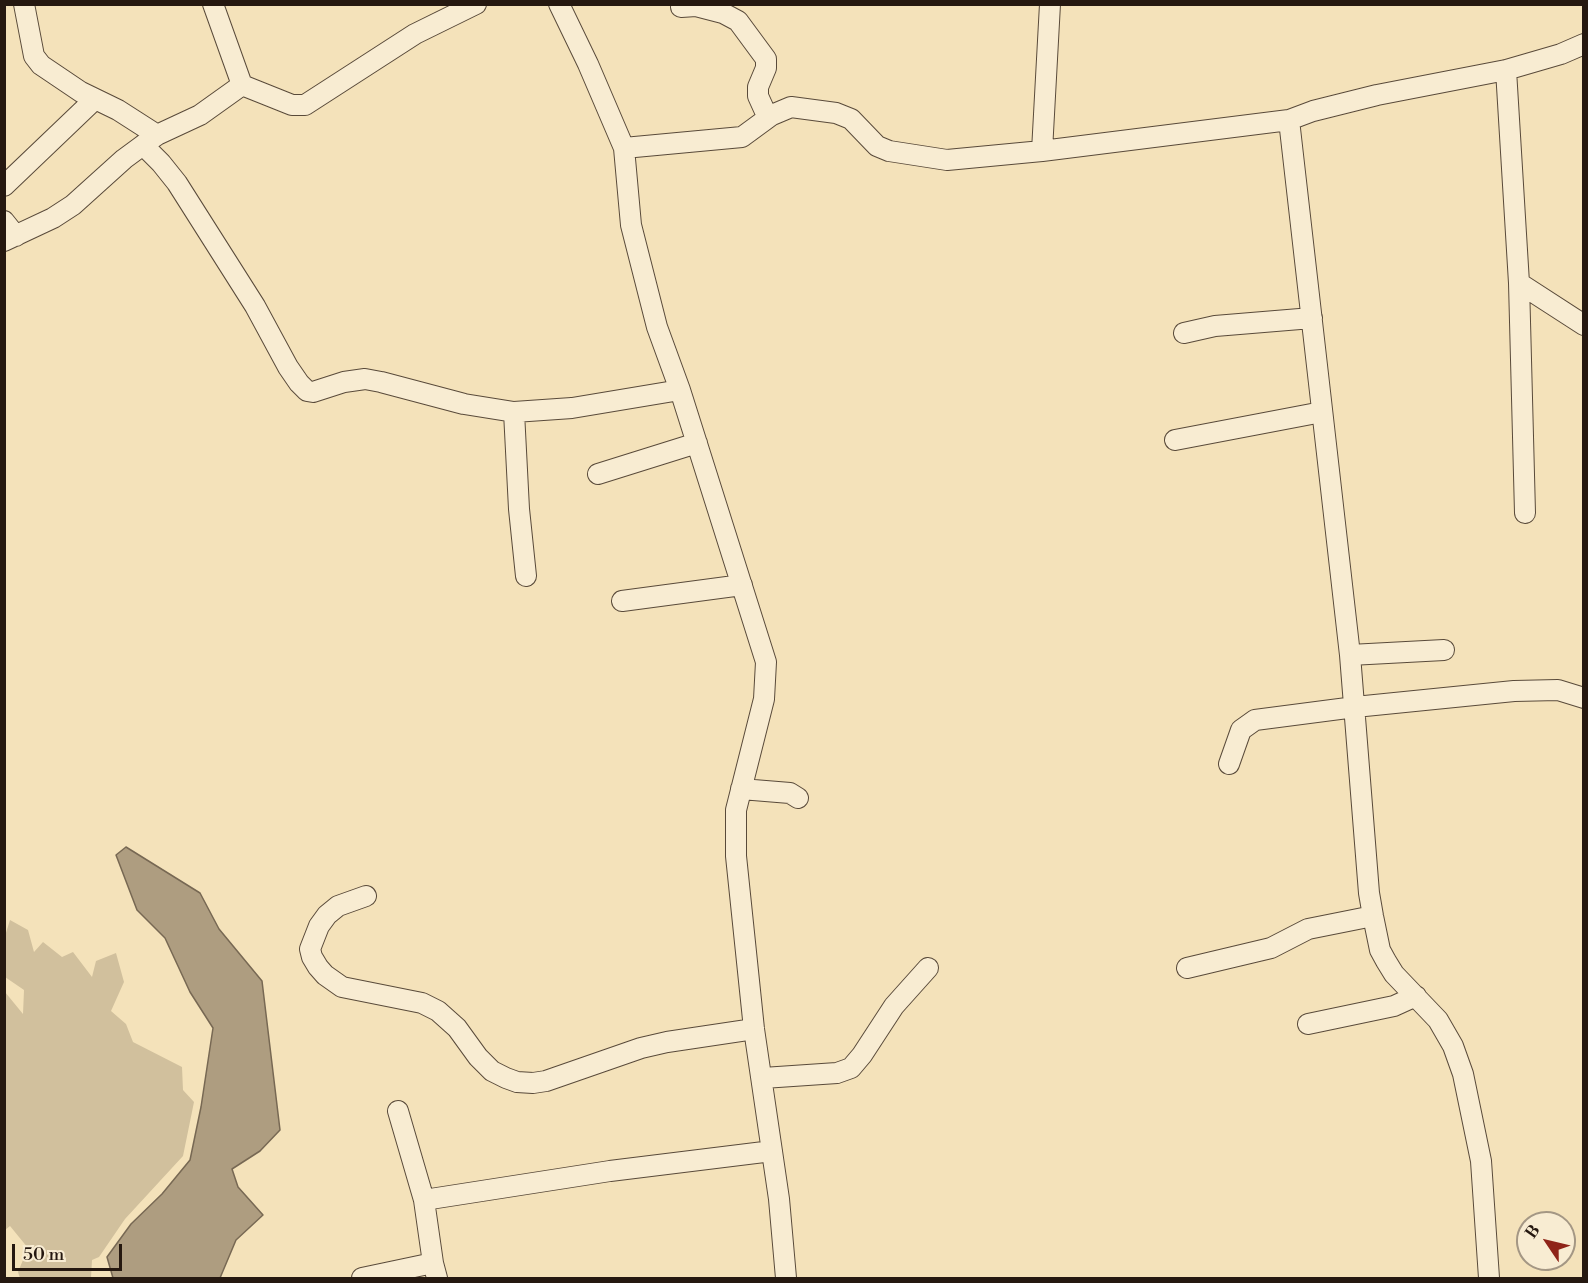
<!DOCTYPE html>
<html>
<head>
<meta charset="utf-8">
<style>
  body { margin:0 }
  #map { position:relative; width:1588px; height:1283px; overflow:hidden; background:#f4e2ba; font-family:"Libre Bodoni",serif }
  canvas { display:block }
  .frame { position:absolute; inset:0; border:6px solid #251810; pointer-events:none }
  .north { position:absolute; left:1516px; top:1211px; width:60px; height:60px; box-sizing:border-box; background:#f8ecd2; border:2px solid #a49784; border-radius:50%; rotate:305deg; font-size:16px; font-weight:700; line-height:24px; text-align:center; color:#251810 }
  .north::after { content:''; display:block; margin:auto; width:21px; height:27px; background:#8f2418; clip-path:polygon(50% 0,100% 100%,50% 72%,0 100%) }
  .scale { position:absolute; left:12px; top:1244px; width:110px; height:27px; box-sizing:border-box; border:3px solid #251810; border-top:0; padding-left:8px; font-size:18px; line-height:21px; white-space:nowrap; color:#251810; -webkit-text-stroke:4px #f8ecd2; paint-order:stroke }
</style>
</head>
<body>
<div id="map">
<canvas width="1588" height="1283"></canvas>
<div class="frame"></div>
<div class="north">B</div>
<div class="scale">50 m</div>
</div>
<script>
const context = document.querySelector('canvas').getContext('2d');
context.lineJoin = 'round';
function paint(path, color) {
  context.fillStyle = color;
  context.fill(path, 'evenodd');
}
function poly(rows) {
  const path = new Path2D();
  for (const r of rows) {
    path.moveTo(r[0], r[1]);
    for (let i = 2; i < r.length; i += 2) path.lineTo(r[i], r[i + 1]);
  }
  return path;
}
function trace(path, color, width, dash) {
  context.strokeStyle = color;
  context.lineWidth = width;
  context.lineCap = dash ? 'butt' : 'round';
  context.setLineDash(dash || []);
  context.stroke(path);
}
paint(poly([
  [10,920,28,930,34,952,43,942,62,957,73,952,92,977,96,961,116,953,124,982,111,1011,126,1024,133,1042,182,1067,183,1090,194,1102,183,1156,125,1219,99,1257,92,1260,91,1278,20,1278,18,1272,28,1248,10,1226,5,1230,5,992,23,1014,24,990,5,977,5,936]
]), '#d1c09d');
const water = poly([
  [126,847,200,893,219,929,262,981,280,1130,260,1151,232,1169,238,1187,263,1215,236,1240,220,1278,113,1278,107,1257,131,1224,162,1194,190,1160,201,1107,213,1028,190,992,165,938,137,910,116,855,126,847]
]);
paint(water, '#ae9d80');
trace(water, '#776853', 1.5);
const minor = poly([
  [24,4,34,56,41,65,81,92,118,110,157,135],
  [213,4,242,85],
  [559,4,588,64,624,148,631,225,657,327,680,390,766,662,764,699,736,810,736,856,754,1029,779,1199,786,1278],
  [681,7,696,6,723,13,738,21,766,59,766,68,758,87,758,96,768,118],
  [1506,70,1519,283,1525,513],
  [1289,120,1350,655,1369,893,1373,916,1380,950,1386,961,1394,974,1438,1020,1453,1046,1463,1074,1481,1161,1489,1278],
  [143,145,161,163,177,183,255,306,288,367,299,383,307,391,313,392,344,382,365,379,381,382,464,404,514,412,572,408,680,390],
  [624,148,742,137,772,115,791,107,836,113,851,119,877,146,889,151,947,160,1042,151,1289,120,1313,111,1377,95,1506,70,1561,54,1584,44],
  [1042,151,1050,4],
  [4,186,95,99],
  [4,221,16,236],
  [4,241,53,218,73,205,124,159,143,145,157,135,200,115,242,85,292,105,305,105,415,34,476,4],
  [1519,283,1584,325],
  [1184,333,1215,326,1312,318],
  [514,412,519,509,526,576],
  [1175,440,1322,412],
  [598,474,697,443],
  [622,601,742,585],
  [1350,655,1444,650],
  [1229,764,1241,730,1255,720,1355,707,1514,691,1558,690,1584,698],
  [741,789,790,793,798,798],
  [366,896,338,906,327,915,319,926,310,949,312,957,318,967,325,975,342,987,422,1003,438,1011,457,1028,478,1057,492,1071,506,1078,517,1082,533,1083,546,1081,641,1048,667,1042,754,1029],
  [1187,968,1271,948,1308,929,1373,916],
  [1308,1024,1394,1006,1416,996],
  [763,1078,837,1073,851,1068,862,1055,894,1006,928,968],
  [398,1111,424,1200,433,1263,437,1278],
  [424,1200,610,1171,772,1151],
  [362,1278,433,1263]
]);
trace(minor, '#594a3a', 22);
trace(minor, '#f8ecd2', 20);
</script>
</body>
</html>
